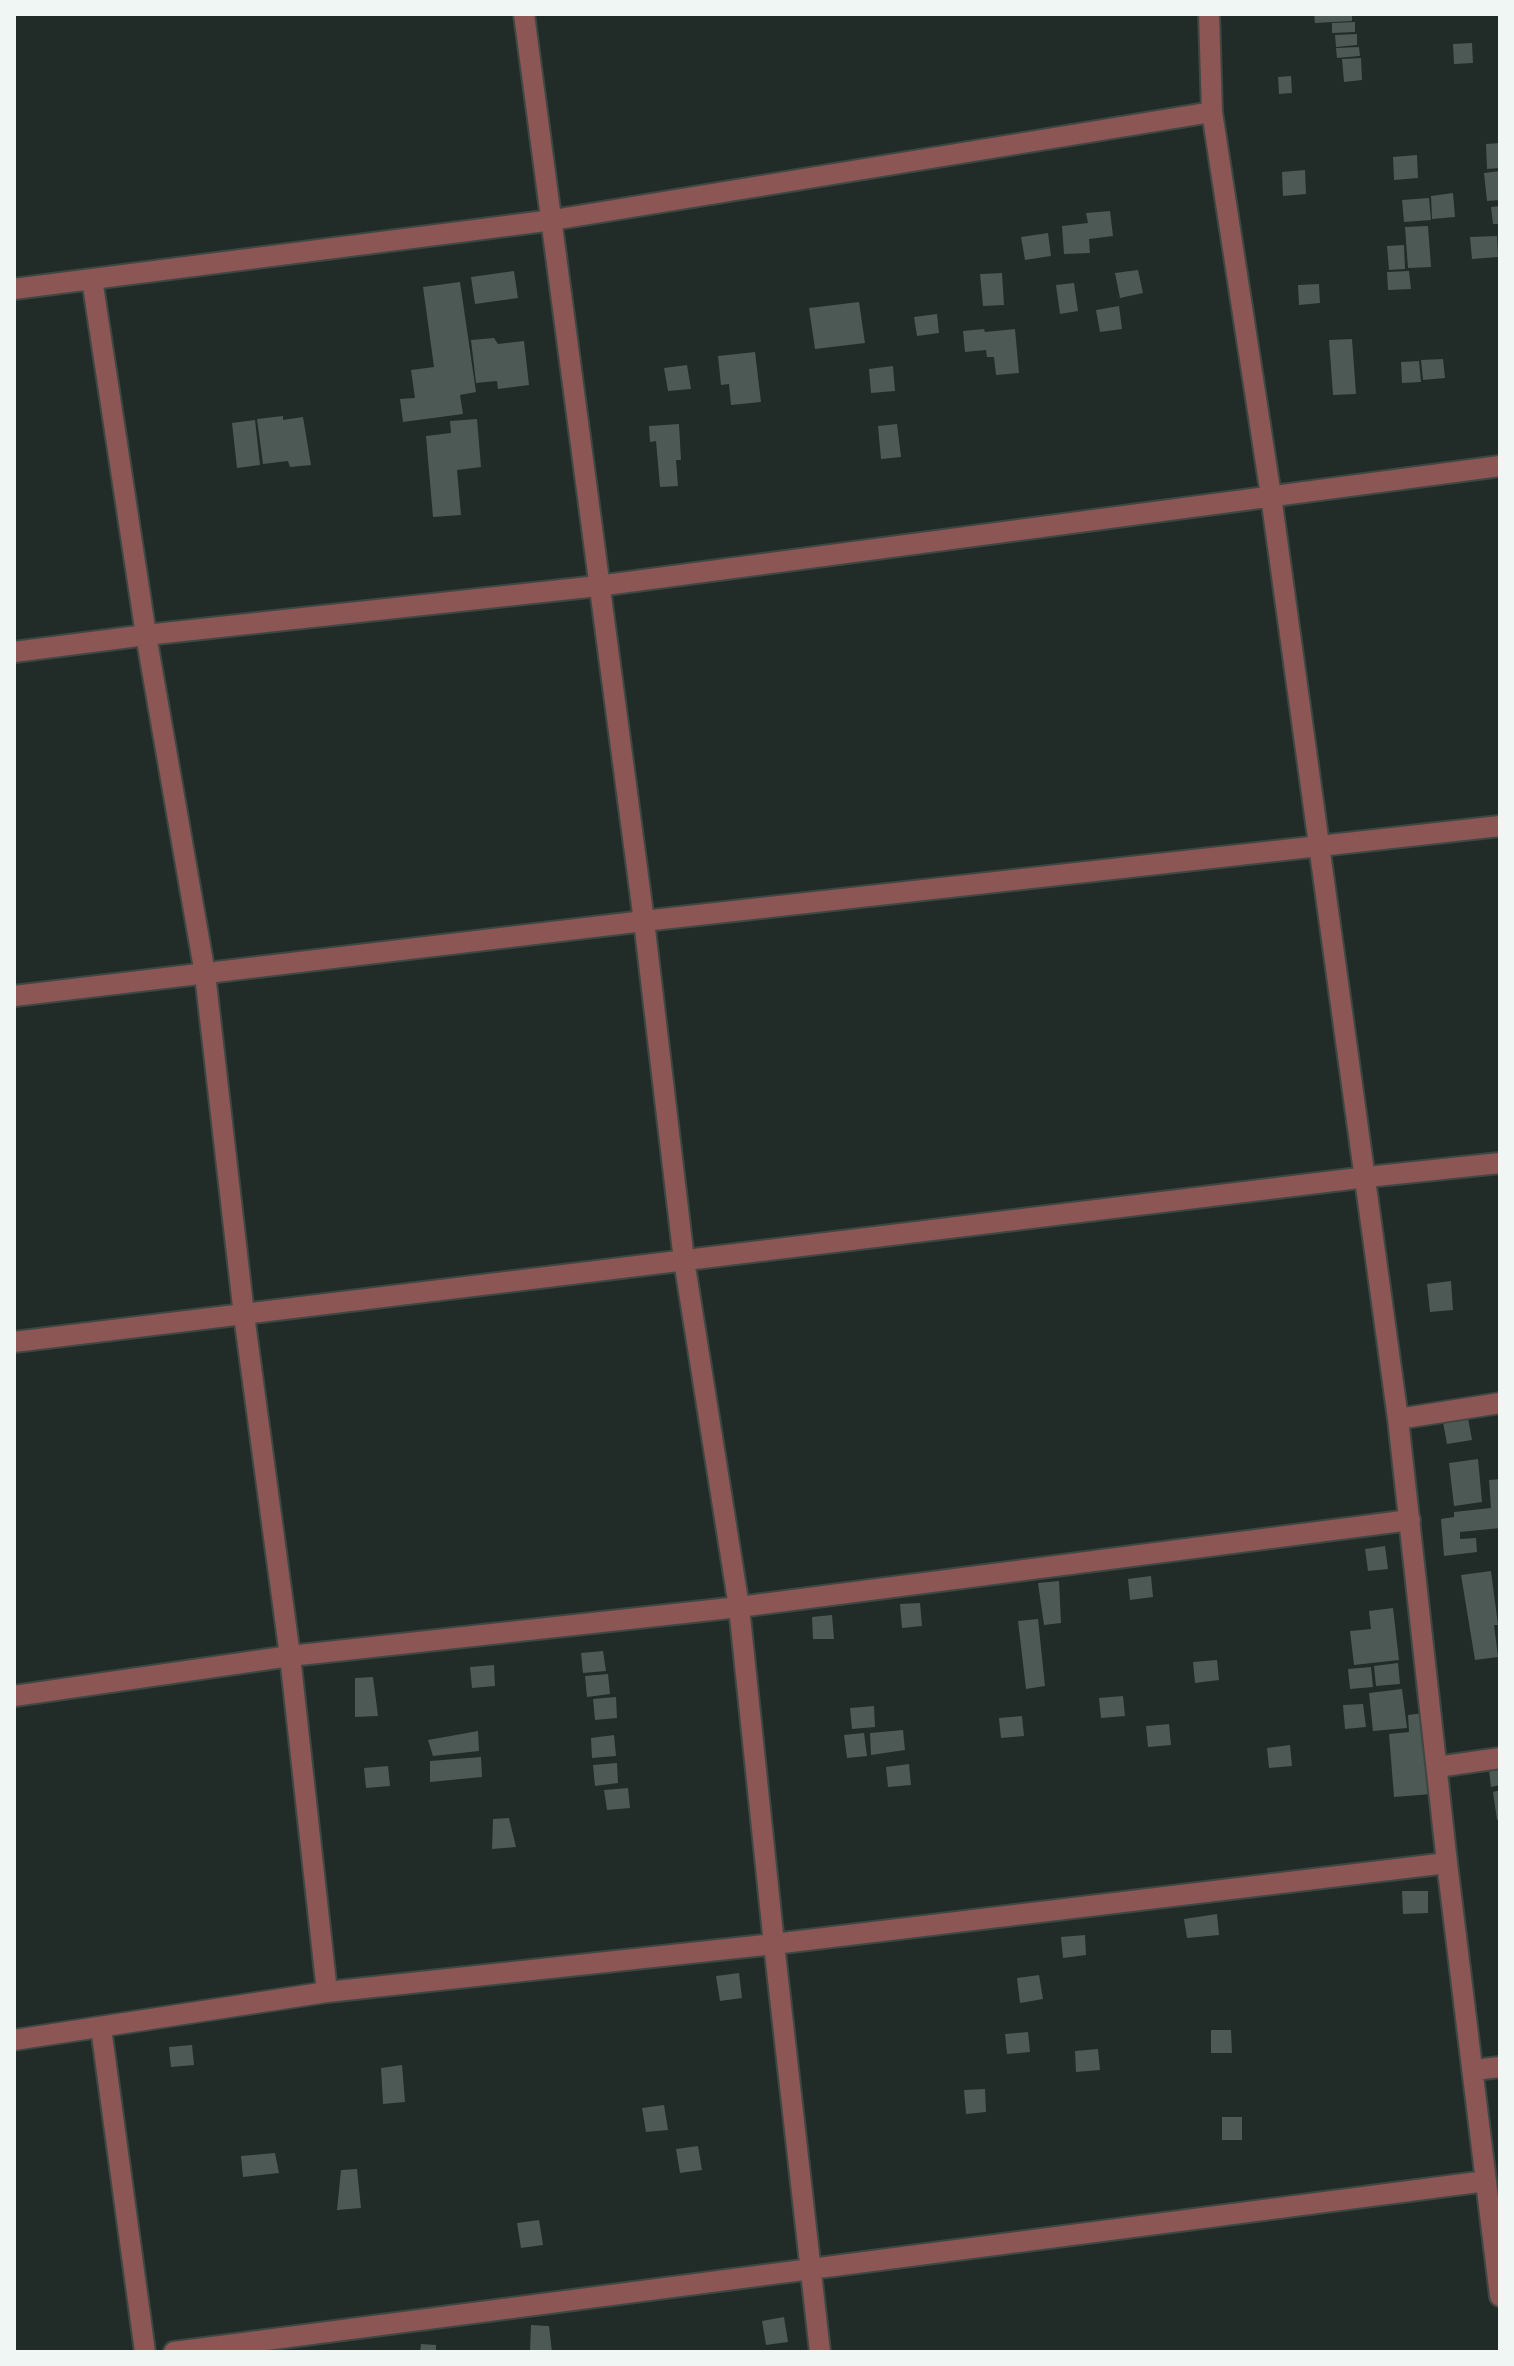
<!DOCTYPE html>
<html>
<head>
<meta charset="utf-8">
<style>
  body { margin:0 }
  #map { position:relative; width:1514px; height:2366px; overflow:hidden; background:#212b27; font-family:Jost,sans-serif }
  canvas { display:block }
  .frame { position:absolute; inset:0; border:16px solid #eff6f3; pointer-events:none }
</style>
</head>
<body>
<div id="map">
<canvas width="1514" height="2366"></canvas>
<div class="frame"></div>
</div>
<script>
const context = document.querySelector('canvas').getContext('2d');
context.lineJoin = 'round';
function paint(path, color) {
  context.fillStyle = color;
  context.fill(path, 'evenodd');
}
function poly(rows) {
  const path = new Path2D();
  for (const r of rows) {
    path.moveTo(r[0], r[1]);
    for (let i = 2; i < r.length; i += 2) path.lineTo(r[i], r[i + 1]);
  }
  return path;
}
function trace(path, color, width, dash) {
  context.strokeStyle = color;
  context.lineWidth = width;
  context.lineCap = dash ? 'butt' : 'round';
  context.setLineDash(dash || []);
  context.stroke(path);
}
paint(poly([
  [1314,14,1352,14,1352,21,1315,23],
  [1355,22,1355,32,1332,33,1332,23],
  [1357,34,1357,45,1336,47,1335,35],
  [1472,43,1473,63,1454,64,1453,44],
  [1359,47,1360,56,1337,58,1336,48],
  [1361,58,1362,80,1344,82,1342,59],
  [1291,76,1292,93,1279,94,1278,77],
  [1500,143,1500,168,1487,169,1486,144],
  [1417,155,1418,178,1394,180,1393,157],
  [1305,170,1306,194,1283,196,1282,172],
  [1500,171,1500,200,1487,201,1484,173],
  [1453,193,1455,217,1432,219,1431,196],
  [1429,198,1431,220,1404,222,1402,200],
  [1500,206,1500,224,1493,224,1491,207],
  [1110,211,1113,236,1089,239,1090,253,1064,254,1062,226,1088,223,1086,213],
  [1428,226,1431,267,1408,268,1405,227],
  [1048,233,1051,256,1025,260,1021,237],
  [1497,236,1498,257,1472,259,1470,237],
  [1404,245,1405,269,1389,270,1387,246],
  [1138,270,1143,293,1120,298,1115,273],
  [514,271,518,298,475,304,471,277],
  [1409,271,1411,289,1388,290,1387,272],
  [1002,273,1004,305,983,306,980,274],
  [460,282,476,392,460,395,463,414,403,422,400,399,415,398,411,370,434,367,423,287],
  [1074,283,1078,311,1060,314,1056,285],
  [1319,284,1320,303,1299,305,1298,285],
  [859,302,865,343,815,349,809,308],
  [1119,306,1122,329,1100,332,1096,310],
  [937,314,939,333,917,336,914,317],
  [984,329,985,332,1015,329,1019,373,996,375,994,357,987,357,986,350,965,352,963,331],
  [494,338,498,344,524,341,529,385,498,389,497,381,476,383,471,340],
  [1352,339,1356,394,1333,395,1329,340],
  [755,352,761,402,731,405,729,384,721,385,718,356],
  [1443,359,1445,378,1423,380,1421,360],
  [1419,361,1421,382,1402,383,1401,362],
  [687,365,691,389,668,391,664,368],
  [893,366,895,391,871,393,869,369],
  [283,416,283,420,303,417,311,465,290,467,288,461,263,464,257,419],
  [477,419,481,467,457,470,461,515,433,517,426,436,451,433,450,421],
  [255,420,260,465,237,468,232,423],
  [679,424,681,460,676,460,678,486,660,487,656,441,650,442,649,426],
  [897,424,901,457,881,459,878,426],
  [1451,1281,1453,1310,1430,1312,1427,1284],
  [1468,1418,1472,1440,1447,1444,1443,1422],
  [1478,1459,1482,1502,1454,1506,1449,1463],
  [1500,1479,1500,1528,1460,1532,1460,1539,1476,1538,1477,1552,1444,1556,1441,1519,1454,1517,1454,1512,1491,1508,1489,1480],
  [1385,1546,1388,1569,1368,1571,1365,1549],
  [1491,1571,1498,1625,1494,1625,1498,1657,1475,1660,1461,1575],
  [1151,1576,1153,1597,1130,1600,1128,1579],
  [1059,1581,1061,1623,1044,1625,1038,1583],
  [920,1603,922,1626,902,1628,900,1604],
  [1393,1608,1399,1660,1354,1665,1350,1631,1371,1629,1369,1611],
  [832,1615,834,1639,813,1639,812,1617],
  [1038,1619,1045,1686,1026,1689,1018,1621],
  [603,1651,606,1671,583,1673,581,1653],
  [1217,1660,1219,1680,1195,1683,1193,1662],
  [1398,1663,1400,1684,1376,1686,1374,1666],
  [494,1665,495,1686,472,1688,470,1667],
  [1371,1667,1373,1687,1350,1689,1348,1669],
  [608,1674,610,1694,587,1697,585,1676],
  [373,1677,378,1716,355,1717,355,1678],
  [1402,1689,1407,1728,1373,1731,1369,1693],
  [1123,1696,1125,1716,1101,1718,1099,1698],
  [616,1697,617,1718,595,1720,593,1699],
  [1363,1704,1366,1727,1345,1729,1343,1705],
  [874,1706,875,1727,852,1729,850,1708],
  [1424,1713,1432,1794,1394,1797,1389,1734,1409,1732,1408,1715],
  [1022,1716,1024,1736,1001,1738,999,1718],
  [1169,1724,1171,1745,1148,1747,1146,1726],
  [903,1730,905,1750,871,1755,870,1733],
  [478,1731,479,1751,433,1756,428,1740],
  [864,1733,867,1756,847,1758,844,1735],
  [614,1735,616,1756,592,1758,591,1738],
  [1290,1745,1292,1766,1269,1768,1267,1748],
  [481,1757,482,1777,430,1782,430,1761],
  [1500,1761,1500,1785,1491,1787,1488,1762],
  [617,1763,618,1783,595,1786,593,1765],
  [909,1764,911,1785,888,1787,886,1767],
  [388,1766,390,1786,366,1788,364,1768],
  [628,1788,630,1808,607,1810,604,1790],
  [1500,1790,1500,1819,1497,1820,1493,1792],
  [509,1818,516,1847,492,1849,493,1819],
  [1402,1891,1428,1891,1428,1913,1403,1914],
  [1217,1914,1219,1935,1187,1938,1184,1919],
  [1085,1935,1086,1955,1063,1958,1061,1937],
  [739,1973,742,1998,720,2001,716,1976],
  [1039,1975,1043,1999,1020,2003,1017,1978],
  [1211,2030,1231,2030,1232,2053,1211,2053],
  [1028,2032,1030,2052,1007,2054,1005,2034],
  [192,2045,194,2065,171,2067,169,2047],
  [1098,2049,1100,2070,1076,2072,1075,2051],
  [402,2065,405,2102,383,2104,381,2068],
  [985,2089,986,2112,966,2114,964,2090],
  [664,2105,668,2130,646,2132,642,2108],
  [1222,2117,1242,2117,1242,2140,1222,2140],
  [698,2146,702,2170,680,2173,676,2149],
  [275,2153,279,2173,243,2177,241,2156],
  [357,2169,361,2208,337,2210,341,2170],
  [539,2220,543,2245,521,2248,517,2223],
  [784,2317,788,2342,766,2345,762,2321],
  [531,2325,549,2326,552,2352,530,2352],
  [421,2344,436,2345,436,2352,420,2352]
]), '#4d5954');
const street = poly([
  [524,14,644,921,684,1260,739,1607,774,1944,820,2352],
  [1209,14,1212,112,1271,496,1398,1419,1447,1863,1500,2296],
  [92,279,146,635,205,974,244,1315,290,1656,327,1992],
  [14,289,553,220,1212,112],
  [14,652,146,635,598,586,1500,466],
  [14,996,644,921,1500,826],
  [14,1342,1367,1177,1500,1163],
  [1398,1419,1500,1403],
  [14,1696,290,1656,739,1607,1410,1520],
  [1437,1767,1500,1758],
  [101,2028,145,2352],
  [14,2040,327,1992,774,1944,1447,1863],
  [1474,2070,1500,2067],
  [174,2352,1486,2181]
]);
trace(street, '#3e4744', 24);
trace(street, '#8b5654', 20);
</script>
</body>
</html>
